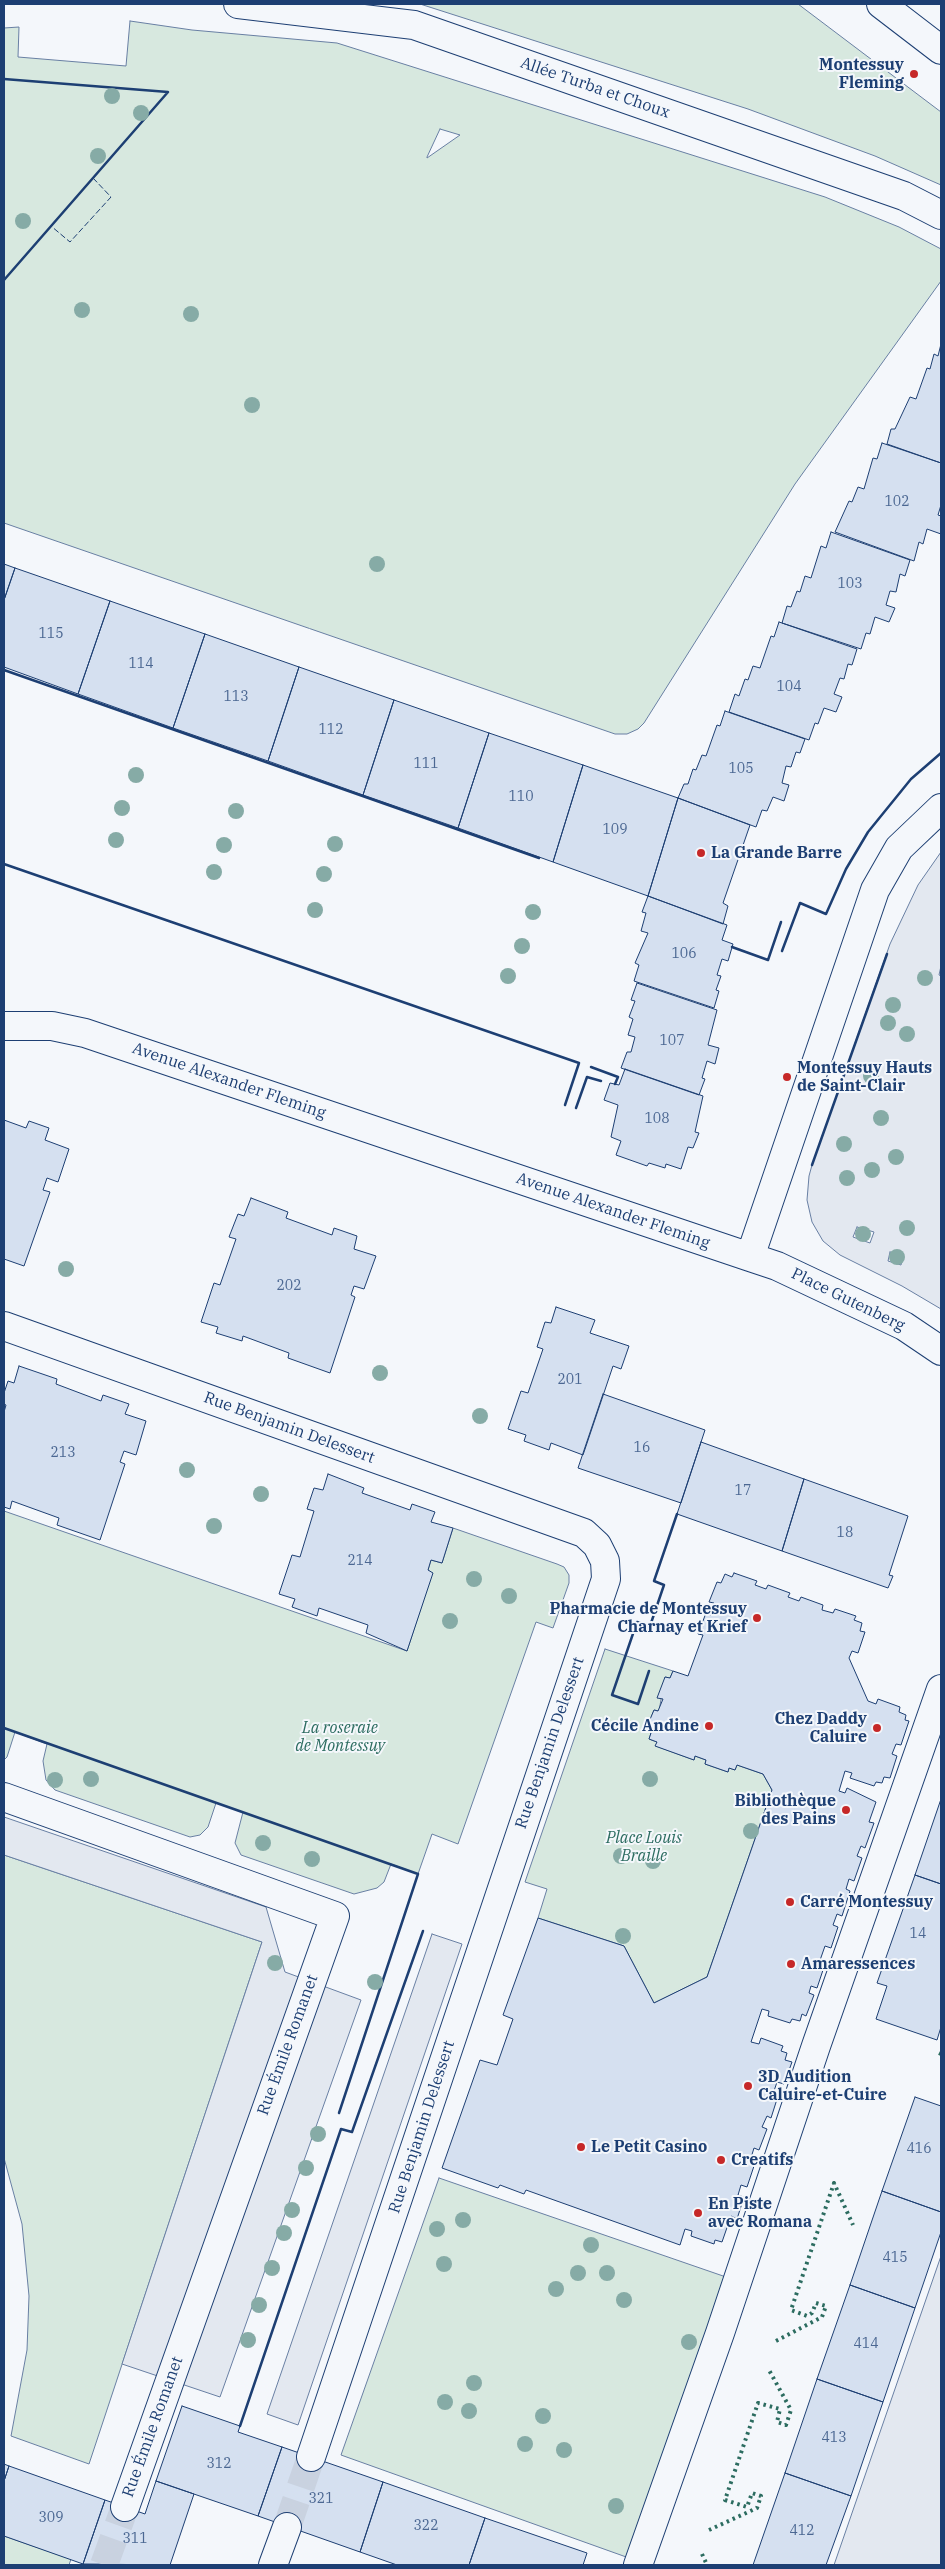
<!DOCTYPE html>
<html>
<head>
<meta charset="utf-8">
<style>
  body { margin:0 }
  #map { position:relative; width:945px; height:2569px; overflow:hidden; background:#f4f7fb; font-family:"IBM Plex Serif",serif }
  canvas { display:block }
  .frame { position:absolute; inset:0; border:5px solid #1d3f73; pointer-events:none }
</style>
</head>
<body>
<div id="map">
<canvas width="945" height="2569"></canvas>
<div class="frame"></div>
</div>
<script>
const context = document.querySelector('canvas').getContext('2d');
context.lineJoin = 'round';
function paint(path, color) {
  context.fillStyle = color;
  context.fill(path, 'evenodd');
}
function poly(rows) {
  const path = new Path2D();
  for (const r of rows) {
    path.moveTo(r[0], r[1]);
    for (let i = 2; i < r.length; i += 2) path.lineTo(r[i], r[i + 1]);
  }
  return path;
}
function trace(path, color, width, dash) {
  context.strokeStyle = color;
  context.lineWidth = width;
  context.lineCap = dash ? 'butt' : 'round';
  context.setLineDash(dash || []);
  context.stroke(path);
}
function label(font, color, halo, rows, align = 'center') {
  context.font = font + ' "IBM Plex Serif",serif';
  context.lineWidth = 4;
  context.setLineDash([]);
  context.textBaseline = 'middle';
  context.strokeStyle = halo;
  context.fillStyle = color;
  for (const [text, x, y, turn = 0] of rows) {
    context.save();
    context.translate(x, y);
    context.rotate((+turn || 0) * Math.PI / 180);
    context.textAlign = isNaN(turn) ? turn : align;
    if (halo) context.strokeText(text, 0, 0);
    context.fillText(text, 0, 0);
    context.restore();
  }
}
const green = poly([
  [420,4,798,4,941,112,941,185,875,156,748,109,420,4],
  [130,21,192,30,337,43,825,197,899,227,941,249,941,281,795,484,644,723,638,729,627,734,615,734,4,523,4,28,19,27,18,57,126,66,130,21],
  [440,129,460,135,427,158,427,157,440,129],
  [4,1511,407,1651,432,1573,428,1570,431,1560,442,1563,453,1528,557,1564,564,1567,569,1575,569,1583,553,1628,536,1622,458,1844,432,1834,418,1874,391,1864,384,1882,377,1888,354,1894,241,1855,235,1843,243,1812,216,1803,208,1827,200,1835,190,1837,55,1790,46,1780,43,1761,47,1744,15,1732,7,1757,4,1760,4,1511],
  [605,1649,673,1671,670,1678,665,1677,659,1711,654,1710,646,1731,651,1733,649,1739,657,1742,656,1746,694,1760,695,1756,706,1760,705,1764,728,1772,729,1768,735,1770,737,1765,763,1774,772,1790,707,1977,654,2003,624,1946,538,1918,547,1889,525,1882,605,1649],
  [4,1855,262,1942,89,2464,11,2436,27,2350,29,2296,22,2224,4,2158,4,1855],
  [439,2178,726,2277,629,2558,341,2455,439,2178],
  [4,2536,71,2559,69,2565,4,2565,4,2536]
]);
paint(green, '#d7e8df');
trace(green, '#687fa3', 1);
const parking = poly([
  [941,852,941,966,939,975,941,976,941,1309,902,1286,840,1255,823,1241,812,1222,807,1200,809,1176,812,1165,890,944,918,885,941,852],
  [857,1227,874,1232,870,1243,853,1237,857,1227],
  [890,1252,903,1256,901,1265,888,1261,890,1252],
  [4,1817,266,1907,285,1972,361,2000,220,2397,122,2364,262,1942,4,1855,4,1817],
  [432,1934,462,1944,298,2425,267,2414,432,1934],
  [941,2256,941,2565,834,2565,941,2256]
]);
paint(parking, '#e3e8f0');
trace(parking, '#687fa3', 1);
const building = poly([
  [941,344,941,463,887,444,891,429,895,429,910,397,916,399,927,368,930,369,934,354,938,356,941,344],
  [882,443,941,463,941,505,938,515,941,516,941,534,927,529,923,544,919,542,914,561,835,532,849,501,852,502,858,487,864,489,873,458,877,459,882,443],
  [831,532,910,560,905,576,900,574,896,592,890,591,886,605,895,608,889,622,875,617,870,634,866,633,861,649,782,623,787,606,791,607,797,591,800,592,805,576,811,578,821,546,826,548,831,532],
  [4,564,15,568,4,600,4,564],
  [15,568,110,601,78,694,4,667,4,600,15,568],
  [110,601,205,634,173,728,78,694,110,601],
  [779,622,857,649,852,665,848,664,844,679,840,678,834,694,842,697,836,712,824,708,818,724,815,723,809,740,729,712,735,694,739,696,745,679,748,680,753,666,760,668,771,636,774,637,779,622],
  [205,634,299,667,268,761,173,728,205,634],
  [299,667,394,700,363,795,268,761,299,667],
  [394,700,489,733,458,828,363,795,394,700],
  [725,711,805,739,800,753,796,752,791,767,786,766,782,783,789,785,784,801,773,797,767,811,762,810,756,827,678,798,684,784,688,784,693,769,696,770,702,755,706,756,717,725,720,726,725,711],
  [489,733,583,765,553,862,458,828,489,733],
  [583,765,678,798,648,896,553,862,583,765],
  [678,798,750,825,723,903,728,906,723,924,648,896,678,798],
  [648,896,727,925,722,940,733,944,728,961,722,959,717,975,721,976,716,990,719,991,714,1008,634,981,639,965,635,963,648,933,641,931,646,913,642,912,648,896],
  [637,983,717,1010,708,1045,719,1048,715,1064,707,1061,702,1078,705,1079,699,1095,621,1068,627,1052,631,1052,635,1037,628,1035,633,1019,629,1017,635,1001,631,1000,637,983],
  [625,1069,703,1096,695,1132,699,1133,693,1148,688,1147,681,1169,666,1164,665,1168,649,1163,647,1166,616,1155,621,1141,611,1137,618,1105,604,1100,610,1083,619,1085,625,1069],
  [4,1120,26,1128,29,1121,49,1128,45,1140,69,1149,58,1182,47,1178,43,1190,50,1192,24,1266,4,1259,4,1120],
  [251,1198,288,1212,286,1218,332,1235,334,1228,357,1236,354,1249,376,1256,364,1289,354,1286,351,1295,355,1297,330,1373,288,1358,289,1353,243,1336,242,1341,216,1333,218,1327,201,1322,214,1283,220,1285,236,1239,229,1237,238,1214,244,1216,251,1198],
  [556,1307,595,1320,590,1333,629,1346,621,1369,613,1366,583,1455,551,1443,549,1450,524,1441,526,1435,508,1429,521,1391,528,1393,543,1349,537,1347,545,1322,551,1323,556,1307],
  [19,1366,57,1379,56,1384,101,1401,103,1395,129,1404,125,1414,146,1421,136,1455,124,1451,120,1462,125,1464,100,1540,57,1525,59,1518,12,1501,10,1509,4,1507,4,1412,6,1405,4,1404,4,1393,8,1381,14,1383,19,1366],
  [603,1394,705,1430,681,1503,578,1468,603,1394],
  [701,1442,804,1479,782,1551,677,1514,701,1442],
  [328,1474,364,1488,362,1493,410,1510,412,1504,435,1512,431,1522,453,1528,442,1563,431,1560,428,1570,433,1573,407,1651,366,1633,368,1625,319,1608,317,1616,292,1607,295,1599,279,1594,292,1555,300,1557,314,1511,307,1509,314,1488,323,1490,328,1474],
  [804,1479,908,1516,889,1575,893,1576,888,1588,782,1551,804,1479],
  [734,1573,757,1581,755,1585,766,1589,768,1585,790,1593,788,1597,799,1601,801,1597,823,1605,822,1610,833,1613,835,1609,856,1616,854,1620,862,1623,860,1631,865,1632,858,1653,852,1651,849,1658,868,1701,876,1704,878,1699,900,1707,899,1712,906,1715,905,1720,909,1721,901,1745,896,1744,892,1754,897,1756,890,1778,884,1777,882,1783,876,1782,874,1786,850,1778,852,1773,845,1771,839,1791,845,1793,847,1788,876,1802,869,1822,874,1823,865,1848,861,1846,857,1856,862,1858,854,1881,849,1879,846,1889,850,1891,842,1916,837,1914,833,1925,838,1927,831,1948,825,1946,818,1966,824,1967,817,1988,811,1986,809,1993,814,1995,806,2016,802,2014,800,2021,792,2019,790,2023,768,2016,769,2011,762,2009,751,2042,759,2044,761,2038,783,2046,781,2051,787,2053,785,2060,792,2062,784,2084,777,2082,773,2094,778,2096,771,2118,767,2116,762,2127,767,2129,759,2150,754,2148,750,2161,755,2163,747,2187,741,2185,738,2195,744,2197,737,2219,731,2216,722,2242,715,2240,714,2244,691,2236,692,2231,685,2229,680,2245,526,2190,524,2194,500,2185,498,2188,442,2168,480,2060,497,2065,513,2019,503,2015,538,1918,624,1946,654,2003,707,1977,772,1790,763,1774,737,1765,735,1770,729,1768,728,1772,705,1764,706,1760,695,1756,694,1760,655,1746,657,1742,649,1739,651,1733,645,1731,654,1710,658,1711,663,1699,657,1698,665,1677,670,1678,673,1671,688,1676,703,1635,698,1634,706,1613,711,1615,714,1603,709,1602,717,1582,721,1583,725,1574,732,1577,734,1573],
  [941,1799,941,1884,915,1875,941,1799],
  [915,1875,941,1884,941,2027,937,2040,876,2019,887,1986,877,1983,915,1875],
  [915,2097,941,2106,941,2212,882,2191,915,2097],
  [882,2191,941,2212,941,2232,915,2308,850,2285,882,2191],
  [850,2285,915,2308,883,2402,817,2379,850,2285],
  [817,2379,883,2402,851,2496,785,2473,817,2379],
  [182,2406,240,2426,238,2432,282,2447,258,2516,156,2481,182,2406],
  [282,2447,383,2482,360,2552,258,2516,282,2447],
  [4,2464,9,2466,4,2481,4,2464],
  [9,2466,105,2500,83,2564,4,2536,4,2481,9,2466],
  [785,2473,851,2496,826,2565,753,2565,785,2473],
  [156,2481,194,2494,170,2565,83,2564,105,2500,145,2514,156,2481],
  [383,2482,485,2518,469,2565,397,2565,360,2552,383,2482],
  [485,2518,587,2553,583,2565,469,2565,485,2518]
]);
paint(building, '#d5e0f0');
trace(building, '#1d3f73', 1);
trace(poly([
  [287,2527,311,2457],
  [104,2565,125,2507]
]), '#c9d2e0', 28, [28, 14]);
const street = poly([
  [238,4,414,25,904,196,941,215],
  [4,1026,52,1026,85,1033,750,1257,777,1266,904,1326,941,1351],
  [750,1257,875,890,899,848,941,808],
  [4,1326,584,1533,597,1545,605,1561,606,1579,311,2457],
  [4,1797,335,1916,125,2507],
  [273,2565,287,2527],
  [638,2565,720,2333,816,2046,941,1689]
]);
const secondary = poly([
  [881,4,941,50]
]);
trace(street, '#1d3f73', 30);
trace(secondary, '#1d3f73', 30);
trace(street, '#f4f7fb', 28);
trace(secondary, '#f4f7fb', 28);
trace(poly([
  [939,2053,941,2054],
  [776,2341,822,2317,826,2306,816,2303,812,2313,807,2316,791,2310,834,2183,853,2225],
  [709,2530,757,2508,761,2496,752,2493,747,2507,725,2500,758,2403,780,2409,777,2422,786,2425,791,2410,769,2370],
  [702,2554,707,2565]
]), '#2c6c60', 4, [2.5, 4]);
trace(poly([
  [93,178,111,197,70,242,51,226,93,178]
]), '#1d3f73', 1, [6, 2.5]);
trace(poly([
  [4,79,168,92,4,280],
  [4,670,539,858],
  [4,864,579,1063,565,1105],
  [732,947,768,960,781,922],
  [782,951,800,903,826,914,846,869,868,832,911,779,941,753],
  [591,1067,618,1077,615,1084],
  [576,1108,587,1077,601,1081],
  [812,1165,887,954],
  [649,1671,638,1704,612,1695,637,1622,650,1626,664,1585,654,1581,677,1514],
  [4,1728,418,1874,339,2113],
  [240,2426,341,2129,352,2132,423,1931]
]), '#1d3f73', 2.5);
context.fillStyle = '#86aba6';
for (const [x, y] of [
  [112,96],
  [141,113],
  [98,156],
  [23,221],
  [82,310],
  [191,314],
  [252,405],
  [377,564],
  [136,775],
  [122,808],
  [236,811],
  [116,840],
  [335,844],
  [224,845],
  [214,872],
  [324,874],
  [315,910],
  [533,912],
  [522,946],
  [508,976],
  [925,978],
  [893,1005],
  [888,1023],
  [907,1034],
  [871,1076],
  [881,1118],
  [844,1144],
  [896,1157],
  [872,1170],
  [847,1178],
  [907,1228],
  [863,1234],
  [897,1257],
  [66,1269],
  [380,1373],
  [480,1416],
  [187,1470],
  [261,1494],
  [214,1526],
  [474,1579],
  [509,1596],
  [450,1621],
  [91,1779],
  [650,1779],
  [55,1780],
  [751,1831],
  [263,1843],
  [621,1856],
  [312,1859],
  [653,1861],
  [623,1936],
  [275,1963],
  [375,1982],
  [318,2134],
  [306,2168],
  [292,2210],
  [463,2220],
  [437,2229],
  [284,2233],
  [591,2245],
  [444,2264],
  [272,2268],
  [578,2273],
  [607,2273],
  [556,2289],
  [624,2300],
  [259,2305],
  [248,2340],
  [689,2342],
  [474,2383],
  [445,2402],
  [469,2411],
  [543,2416],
  [525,2444],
  [564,2450],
  [616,2506]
]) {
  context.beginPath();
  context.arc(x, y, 8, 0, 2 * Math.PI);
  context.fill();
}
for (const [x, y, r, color] of [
  [914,74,5,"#c62828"],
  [701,853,5,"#c62828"],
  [787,1077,5,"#c62828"],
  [757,1618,5,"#c62828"],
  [709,1726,5,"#c62828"],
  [877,1728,5,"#c62828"],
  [846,1810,5,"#c62828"],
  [790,1902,5,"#c62828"],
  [791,1964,5,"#c62828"],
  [748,2086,5,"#c62828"],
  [581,2147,5,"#c62828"],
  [721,2160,5,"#c62828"],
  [698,2213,5,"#c62828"]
]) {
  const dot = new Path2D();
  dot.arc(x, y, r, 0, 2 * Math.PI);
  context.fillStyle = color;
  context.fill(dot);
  trace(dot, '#f4f7fb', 2);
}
label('14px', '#4b6792', null, [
  ["102",897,502],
  ["103",850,584],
  ["115",51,634],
  ["114",141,664],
  ["104",789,687],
  ["113",236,697],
  ["112",331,730],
  ["111",426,764],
  ["105",741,769],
  ["110",521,797],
  ["109",615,830],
  ["106",684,954],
  ["107",672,1041],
  ["108",657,1119],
  ["202",289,1286],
  ["201",570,1380],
  ["16",642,1448],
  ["213",63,1453],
  ["17",743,1491],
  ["18",845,1533],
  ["214",360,1561],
  ["14",918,1934],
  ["416",919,2149],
  ["415",895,2258],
  ["414",866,2344],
  ["413",834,2438],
  ["312",219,2464],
  ["321",321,2499],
  ["309",51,2518],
  ["322",426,2526],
  ["412",802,2531],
  ["311",135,2539]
]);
label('bold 16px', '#1d3f73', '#f4f7fb', [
  ["Montessuy",904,65,"right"],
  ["Fleming",904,83,"right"],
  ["La Grande Barre",711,853],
  ["Montessuy Hauts",797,1068],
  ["de Saint-Clair",797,1086],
  ["Pharmacie de Montessuy",747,1609,"right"],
  ["Charnay et Krief",747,1627,"right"],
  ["Chez Daddy",867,1719,"right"],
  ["Caluire",867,1737,"right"],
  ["Cécile Andine",699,1726,"right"],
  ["Bibliothèque",836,1801,"right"],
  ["des Pains",836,1819,"right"],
  ["Carré Montessuy",800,1902],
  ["Amaressences",801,1964],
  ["3D Audition",758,2077],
  ["Caluire-et-Cuire",758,2095],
  ["Le Petit Casino",591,2147],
  ["Creatifs",731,2160],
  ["En Piste",708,2204],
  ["avec Romana",708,2222]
], 'left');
label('16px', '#1d3f73', '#f4f7fb', [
  ["Allée Turba et Choux",595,88,19],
  ["Avenue Alexander Fleming",229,1081,19],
  ["Avenue Alexander Fleming",613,1211,19],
  ["Place Gutenberg",848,1300,26],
  ["Rue Benjamin Delessert",289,1428,20],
  ["Rue Benjamin Delessert",550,1743,-71],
  ["Rue Émile Romanet",288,2045,-70],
  ["Rue Benjamin Delessert",422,2127,-72],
  ["Rue Émile Romanet",153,2427,-70]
]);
label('italic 16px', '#2c6c60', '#f4f7fb', [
  ["La roseraie",340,1728],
  ["de Montessuy",340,1746],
  ["Place Louis",644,1838],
  ["Braille",644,1856]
]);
</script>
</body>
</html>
